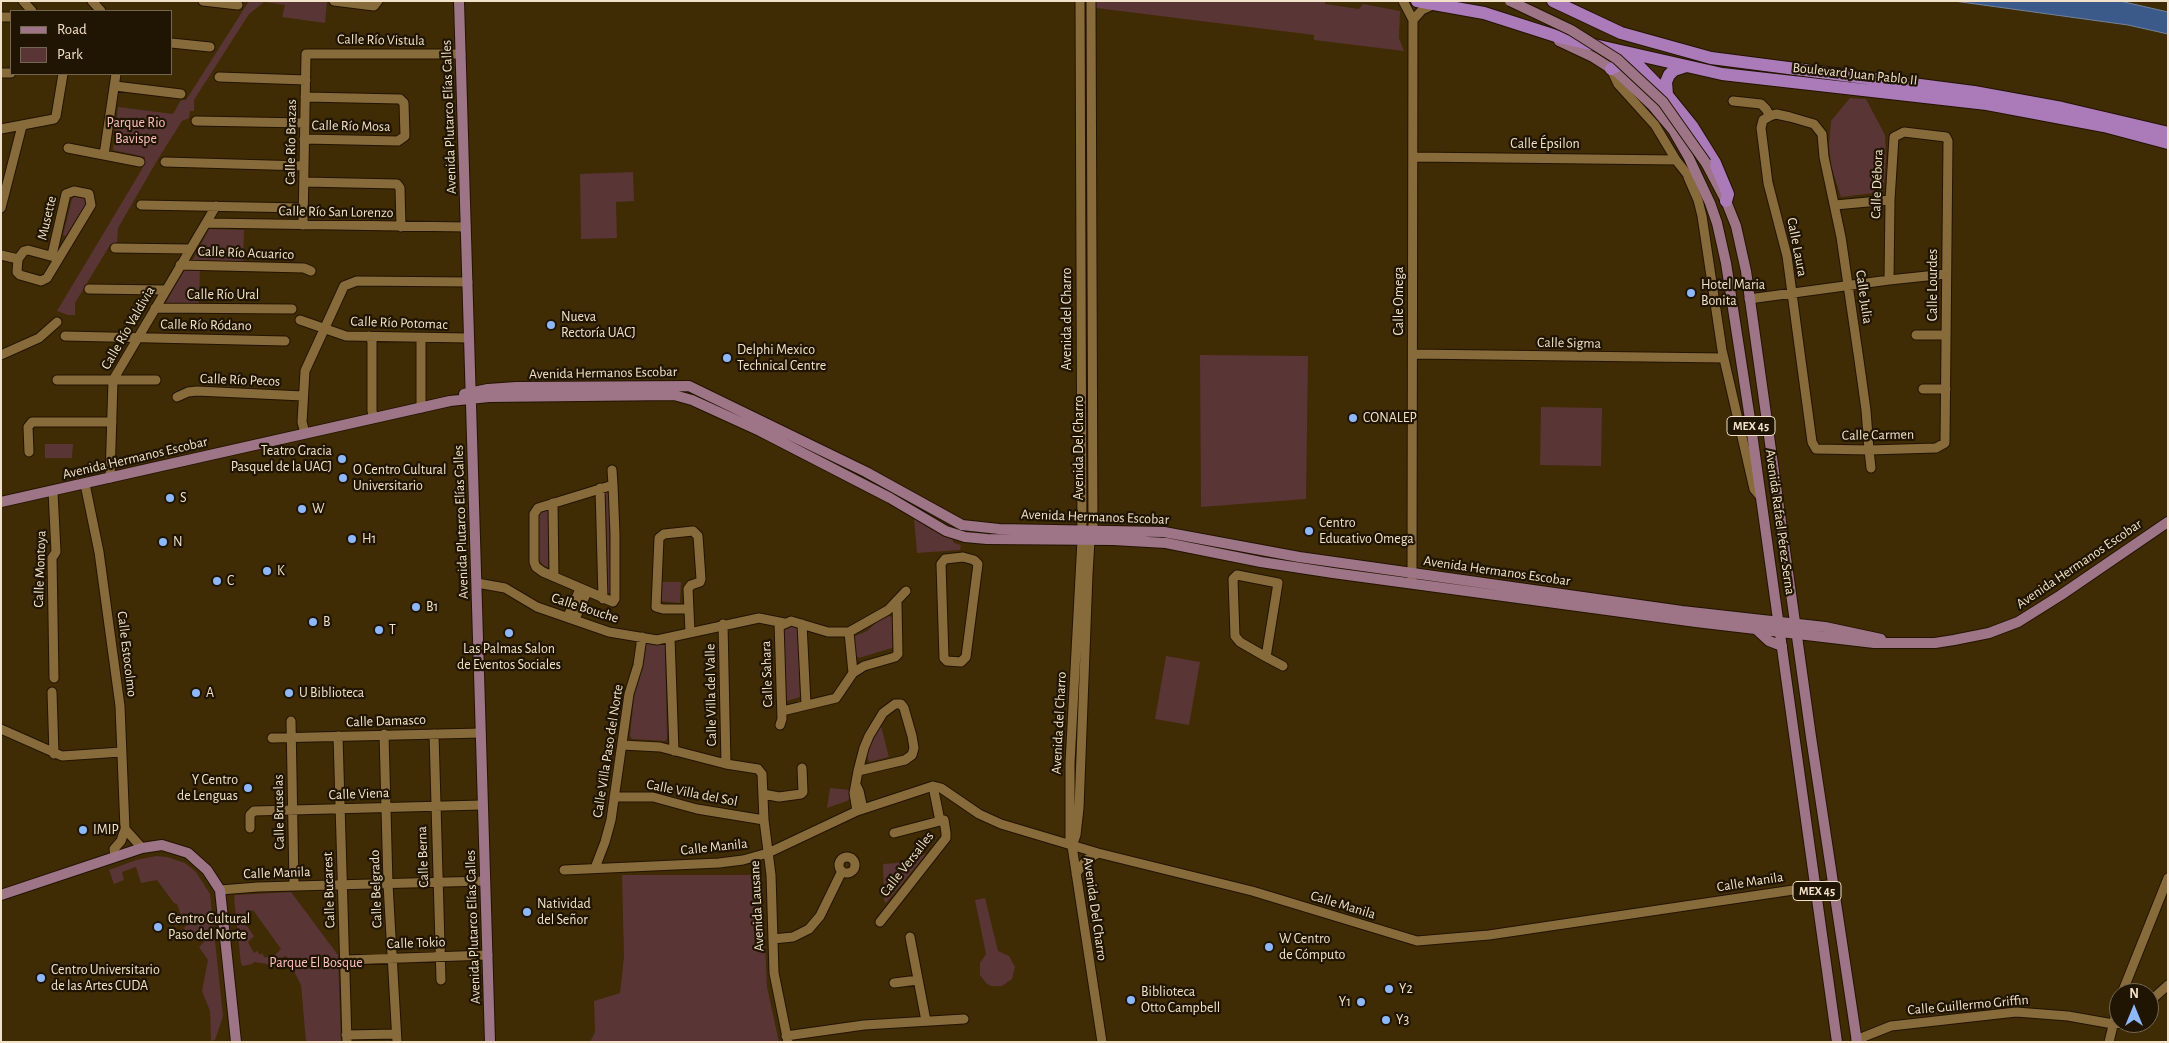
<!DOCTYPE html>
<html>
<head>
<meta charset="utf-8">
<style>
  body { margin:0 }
  #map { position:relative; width:2169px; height:1043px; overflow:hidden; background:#3f2b04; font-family:"Alegreya Sans",sans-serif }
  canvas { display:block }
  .frame { position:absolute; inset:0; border:2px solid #f2e2c9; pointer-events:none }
  .legend { position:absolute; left:10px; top:10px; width:162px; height:65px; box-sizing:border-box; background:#201503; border:1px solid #746752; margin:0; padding:6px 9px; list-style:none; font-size:15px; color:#f2e2c9 }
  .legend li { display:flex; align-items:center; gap:10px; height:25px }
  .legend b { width:25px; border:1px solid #746752 }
  .north { position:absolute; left:2109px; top:983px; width:50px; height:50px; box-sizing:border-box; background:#201503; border:1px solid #746752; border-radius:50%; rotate:0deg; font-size:14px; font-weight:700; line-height:20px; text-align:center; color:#f2e2c9 }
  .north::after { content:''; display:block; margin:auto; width:18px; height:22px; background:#8db9fc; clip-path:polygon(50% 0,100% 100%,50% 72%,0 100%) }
</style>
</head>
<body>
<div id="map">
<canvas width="2169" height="1043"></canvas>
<div class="frame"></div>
<ul class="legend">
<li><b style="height:6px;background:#9d7587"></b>Road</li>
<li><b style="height:14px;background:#5a3536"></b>Park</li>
</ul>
<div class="north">N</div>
</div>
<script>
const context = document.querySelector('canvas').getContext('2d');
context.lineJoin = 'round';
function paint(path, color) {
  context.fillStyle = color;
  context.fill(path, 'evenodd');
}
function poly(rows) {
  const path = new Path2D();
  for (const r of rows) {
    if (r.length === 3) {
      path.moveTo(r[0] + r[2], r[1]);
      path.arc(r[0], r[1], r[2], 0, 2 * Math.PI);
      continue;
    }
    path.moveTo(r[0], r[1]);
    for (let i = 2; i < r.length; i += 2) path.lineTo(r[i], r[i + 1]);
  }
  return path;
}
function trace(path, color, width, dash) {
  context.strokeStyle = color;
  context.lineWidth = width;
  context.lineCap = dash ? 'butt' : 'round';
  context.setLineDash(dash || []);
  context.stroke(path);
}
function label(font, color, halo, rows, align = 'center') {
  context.font = font + ' "Alegreya Sans",sans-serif';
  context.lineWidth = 4.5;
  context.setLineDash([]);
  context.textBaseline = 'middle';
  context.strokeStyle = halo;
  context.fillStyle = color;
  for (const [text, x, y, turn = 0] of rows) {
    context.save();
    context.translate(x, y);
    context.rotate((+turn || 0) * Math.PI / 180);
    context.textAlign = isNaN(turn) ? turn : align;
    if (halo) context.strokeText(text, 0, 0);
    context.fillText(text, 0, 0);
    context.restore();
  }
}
paint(poly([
  [249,1,327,1,325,23,282,17,285,5,264,2,249,14,194,100,194,111,190,111,189,118,182,121,158,159,118,228,117,244,110,245,75,303,75,315,68,315,57,311,142,169,145,157,113,150,118,107,173,114,181,100,186,100],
  [1325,1,1325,4,1359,9,1363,4,1400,11,1399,38,1404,51,1314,40,1314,35,1096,8,1096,1],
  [1850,98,1866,99,1885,135,1886,159,1884,187,1882,192,1841,197,1831,166,1829,145,1831,121],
  [633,172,634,201,616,202,617,238,581,239,580,174],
  [76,195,86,198,86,205,66,236,63,235,72,199],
  [209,229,244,230,243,264,191,263],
  [185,269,200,269,199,304,165,304],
  [1200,355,1308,356,1306,499,1201,507],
  [1541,407,1602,408,1601,466,1540,465],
  [45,444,73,444,72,458,45,458],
  [604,492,609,492,610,593,606,593],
  [548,508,548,567,544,566,538,559,537,513],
  [914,518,952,538,954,543,961,545,960,550,917,553],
  [660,582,681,582,680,603,660,601],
  [889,616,894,618,895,647,859,658,856,656,853,637,867,631,879,620],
  [793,625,798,626,800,697,787,701,784,697,783,629],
  [646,643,665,644,667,739,665,741,632,739,630,736,635,686,644,662],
  [1166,656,1200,662,1189,725,1155,719],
  [881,726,889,757,869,762,867,755,869,746],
  [830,788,850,790,850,798,847,801,827,808],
  [926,854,886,903,884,901,883,864,896,863],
  [156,856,167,857,185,863,196,872,210,894,223,1016,215,1040,211,1041,210,1011,202,991,208,960,199,947,205,941,199,933,195,935,191,929,186,932,184,928,186,926,185,923,175,926,172,917,181,915,177,904,174,903,157,880,141,883,136,867,122,872,124,880,114,884,109,870,136,860],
  [622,875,762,875,767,987,779,1042,590,1042,595,1032,594,1001,620,993,624,957],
  [291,892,338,955,341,1042,306,1042,301,985,286,956,280,958,280,963,267,964,254,962,252,964,243,966,241,964,234,898,235,895],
  [253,910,281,949,270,960,267,956,265,958,262,953,260,955,257,951,254,953,248,942,254,936,241,918],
  [985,898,998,951,1009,956,1015,967,1012,979,1002,986,991,986,986,983,980,975,980,963,986,954,975,900]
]), '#5a3536');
const water = poly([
  [1954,1,2120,1,2168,12,2168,34,2128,25,1954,1]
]);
paint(water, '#3b5a8a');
trace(water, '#72839d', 1);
const minor = poly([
  [23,1,32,11],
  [92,1,101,11],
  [203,1,238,5],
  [334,1,374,6,378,1],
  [1091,1,1093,529,1090,540,1088,574,1079,808,1076,835,1072,846,1102,1042],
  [1403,1,1413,20],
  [1,17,11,17],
  [1413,20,1422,10,1435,4],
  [171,43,210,47],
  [1611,69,1618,84,1655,125,1676,160,1691,179],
  [1,73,11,73],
  [219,77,306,80],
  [115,86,181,94],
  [1733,101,1761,104,1766,109,1770,116],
  [196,121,305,123],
  [1,129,54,119,56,116,63,74],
  [304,139,398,141,405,136,404,103,400,99,305,97],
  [68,148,140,162],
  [104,155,116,74],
  [1413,157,1676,160],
  [165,162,304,166],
  [1688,177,1698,200,1702,216,1722,350,1754,489,1760,496],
  [304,182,397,184,400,188,401,227],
  [141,205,303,208],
  [1835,205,1890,200],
  [1,208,22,126],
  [206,223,466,227],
  [303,225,306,54,461,54],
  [115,248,190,249],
  [1,255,18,259],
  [52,255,66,194,74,191,89,194,91,205,47,278,41,281,20,275,17,272,18,259,24,251,28,250,58,258],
  [180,265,304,268,311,271],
  [89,289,166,290],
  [1749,299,1889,280,1946,274],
  [155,308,292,309],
  [300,320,346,336,469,338],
  [1916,335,1946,335],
  [65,336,285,341],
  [369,336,372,341,372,411,374,418],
  [421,338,421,408],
  [1413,354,1724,358],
  [1,355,39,338,57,322],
  [57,380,156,380],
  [1923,389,1946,389],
  [177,397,188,392,197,391,303,396],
  [305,433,302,422,305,371,344,286,357,281,468,282],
  [29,452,28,427,32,422,112,422],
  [1871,468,1869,450,1866,410,1859,360,1841,237,1824,157,1822,134,1814,124,1790,117,1776,114,1770,116,1763,120,1761,128,1768,183,1787,256,1812,442,1816,449,1869,450,1936,448,1945,443,1948,141,1946,137,1904,132,1894,137,1890,200,1889,280],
  [612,470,613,485,615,534,615,599,613,602,543,572,536,567,534,562,534,514,538,508,613,485],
  [110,478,113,380,216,206],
  [85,484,99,552,120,706,125,829,121,841,114,849,115,856],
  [600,488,603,599],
  [53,491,56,552,52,558,54,678],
  [553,503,554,577],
  [963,557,974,560,978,564,966,657,961,662,947,661,944,658,941,564,945,559,963,557],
  [1412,579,1413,20],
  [477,583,505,588,537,607,609,632,657,640,759,618,784,623],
  [897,603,898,654],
  [688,609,663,609,656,607,659,538,664,534,693,531,698,536,701,579,700,582,691,585,688,589,690,632],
  [568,616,580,589],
  [575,619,587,592],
  [779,622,782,719,780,725],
  [723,624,726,764],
  [802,624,806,704],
  [780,626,791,621,828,632,849,632,888,610,906,591],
  [849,632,853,673],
  [670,638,674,751],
  [1266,657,1278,583,1237,575,1233,579,1235,636,1240,642,1266,657,1283,666],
  [52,692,54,754],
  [782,711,836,698,853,673,864,666,895,657,898,654],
  [291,721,294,885],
  [1,729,62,756,121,752],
  [384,734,388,884,397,1042],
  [434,734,441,980],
  [338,736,347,1042],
  [272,738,481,733],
  [622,745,660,747,726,764,758,769,762,774,764,820,771,875,774,973,788,1042],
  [856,785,859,791,863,809],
  [933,786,940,821],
  [763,794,779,797,801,794,803,792,802,768],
  [614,797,653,797,697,809,764,820],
  [857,811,854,793,858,771,864,748,869,736,883,713,895,704,901,704,904,708,912,736,914,748,912,755,905,760,858,771],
  [250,828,250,815,254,811,482,805],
  [125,829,142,848],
  [1072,845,1070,839,1070,763,1082,540,1080,1],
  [847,865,8],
  [595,868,605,842,611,820,629,694,638,665,642,637],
  [564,870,719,863,743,860,768,853,857,811,933,786,941,788,979,814,1001,824,1098,853,1252,891,1417,941,1489,935,1834,884],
  [1076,874,1086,860,1098,853],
  [220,890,258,887,485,881],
  [880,922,946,838,946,833,944,820,894,833],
  [910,937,926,1021],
  [773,939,793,937,809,929,820,916,842,871],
  [345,960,488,955],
  [894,983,918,980],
  [2122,993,2168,878],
  [2149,1002,2168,985],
  [346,1035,396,1034],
  [786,1036,864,1025,964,1019],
  [1856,1040,1891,1026,2016,1012,2068,1016,2113,1024,2125,1023],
  [2109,1042,2119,1001]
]);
const major = poly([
  [459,1,490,1042],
  [1559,41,1593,57,1618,73,1652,105,1673,130,1688,156,1710,203,1717,223,1726,263,1750,419,1837,1042],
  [1706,163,1726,201,1736,226,1746,271,1811,737,1857,1042],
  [464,394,488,389,516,387,689,386,866,472,962,525,999,529,1164,532,1299,557,1682,611,1825,627,1881,639],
  [1,502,450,401,489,397,674,395,692,400,760,431,890,498,946,531,965,537,987,539,1113,540,1166,543,1261,562,1333,573,1696,622,1874,643,1935,643,1954,640,1989,633,2018,622,2061,595,2168,522],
  [1756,629,1769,641,1782,646],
  [1,895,142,848,162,845,188,853,207,870,220,890,236,1042]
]);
const highway = poly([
  [1417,1,1484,13,1559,37,1722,74,1987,104,2104,126,2168,143],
  [1553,1,1621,33,1711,58,1974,92,2062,108,2168,133],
  [1686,66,1674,70,1669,75,1666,82,1667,95,1692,126,1715,163,1728,194,1726,201],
  [1611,69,1628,60,1635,62,1667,95]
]);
trace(minor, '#221400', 11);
trace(major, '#221400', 12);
trace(highway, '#221400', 14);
trace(minor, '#886b3b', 9);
trace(major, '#9d7587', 10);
trace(highway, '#ab7bb9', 12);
const majorBridge = poly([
  [1510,1,1571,30,1617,59,1663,102,1706,163]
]);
trace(majorBridge, '#221400', 12, []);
trace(majorBridge, '#9d7587', 10);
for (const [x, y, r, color] of [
  [1691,293,5,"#8db9fc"],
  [551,325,5,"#8db9fc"],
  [727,358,5,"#8db9fc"],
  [1353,418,5,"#8db9fc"],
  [342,459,5,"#8db9fc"],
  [343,478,5,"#8db9fc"],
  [170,498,5,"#8db9fc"],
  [302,509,5,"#8db9fc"],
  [1309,531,5,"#8db9fc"],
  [352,539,5,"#8db9fc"],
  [163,542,5,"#8db9fc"],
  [267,571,5,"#8db9fc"],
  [217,581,5,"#8db9fc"],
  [416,607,5,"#8db9fc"],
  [313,622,5,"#8db9fc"],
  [379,630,5,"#8db9fc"],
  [509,633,5,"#8db9fc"],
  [196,693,5,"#8db9fc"],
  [289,693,5,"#8db9fc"],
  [248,788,5,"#8db9fc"],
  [83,830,5,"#8db9fc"],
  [527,912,5,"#8db9fc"],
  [158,927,5,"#8db9fc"],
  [1269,947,5,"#8db9fc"],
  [41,978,5,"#8db9fc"],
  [1389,989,5,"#8db9fc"],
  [1131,1000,5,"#8db9fc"],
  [1361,1002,5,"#8db9fc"],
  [1386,1020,5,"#8db9fc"]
]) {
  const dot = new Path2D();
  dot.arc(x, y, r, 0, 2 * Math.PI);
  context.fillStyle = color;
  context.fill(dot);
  trace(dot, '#201503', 2);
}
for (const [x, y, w] of [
  [1751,426,48],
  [1817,891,48]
]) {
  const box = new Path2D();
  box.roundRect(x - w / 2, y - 9.5, w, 19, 4);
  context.fillStyle = '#201503';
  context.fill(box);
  trace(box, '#f2e2c9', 1);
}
label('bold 12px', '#f2e2c9', null, [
  ["MEX 45",1751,426],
  ["MEX 45",1817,891]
]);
label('14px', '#f2e2c9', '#201503', [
  ["Calle Río Vistula",381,40,1],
  ["Boulevard Juan Pablo II",1855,74,6],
  ["Avenida Plutarco Elías Calles",449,117,-92],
  ["Calle Río Mosa",351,126,1],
  ["Calle Río Brazas",291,142,-89],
  ["Calle Épsilon",1545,144],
  ["Calle Débora",1877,184,-88],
  ["Calle Río San Lorenzo",336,212,1],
  ["Musette",47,218,-77],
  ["Calle Laura",1797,247,79],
  ["Calle Río Acuarico",246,253,2],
  ["Calle Lourdes",1933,285,-90],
  ["Calle Río Ural",223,295],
  ["Calle Julia",1864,297,82],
  ["Calle Omega",1399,301,-90],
  ["Avenida del Charro",1067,319,-90],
  ["Calle Río Potomac",399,323,2],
  ["Calle Río Ródano",206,325,1],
  ["Calle Río Valdivia",128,328,-60],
  ["Calle Sigma",1569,343,1],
  ["Avenida Hermanos Escobar",603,373,-1],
  ["Calle Río Pecos",240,380,2],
  ["Calle Carmen",1878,435,-1],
  ["Avenida Del Charro",1079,448,-90],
  ["Avenida Hermanos Escobar",135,458,-13],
  ["Avenida Hermanos Escobar",1095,517,2],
  ["Avenida Plutarco Elías Calles",461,522,-92],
  ["Avenida Rafael Pérez Serna",1780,522,82],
  ["Avenida Hermanos Escobar",2079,564,-34],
  ["Calle Montoya",40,569,-88],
  ["Avenida Hermanos Escobar",1497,571,8],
  ["Calle Bouche",585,608,18],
  ["Calle Estocolmo",127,654,83],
  ["Calle Sahara",767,674,-92],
  ["Calle Villa del Valle",711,695,-91],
  ["Calle Damasco",386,721,-2],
  ["Avenida del Charro",1059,723,-87],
  ["Calle Villa Paso del Norte",608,751,-81],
  ["Calle Villa del Sol",692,793,11],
  ["Calle Viena",359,794,-2],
  ["Calle Bruselas",279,812,-91],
  ["Calle Manila",714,847,-6],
  ["Calle Berna",423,857,-92],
  ["Calle Versalles",907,864,-52],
  ["Calle Manila",277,873,-2],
  ["Calle Manila",1750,882,-9],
  ["Calle Belgrado",376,889,-92],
  ["Calle Bucarest",329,890,-92],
  ["Calle Manila",1343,905,17],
  ["Avenida Lausane",757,906,-93],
  ["Avenida Del Charro",1095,909,82],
  ["Avenida Plutarco Elías Calles",473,927,-92],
  ["Calle Tokio",416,943,-2],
  ["Calle Guillermo Griffin",1968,1005,-5]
]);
label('14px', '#fcc0c0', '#201503', [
  ["Parque Rio",136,123],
  ["Bavispe",136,139],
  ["Parque El Bosque",316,963]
]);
label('14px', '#f2e2c9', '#201503', [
  ["Hotel Maria",1701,285],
  ["Bonita",1701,301],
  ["Nueva",561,317],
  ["Rectoría UACJ",561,333],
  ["Delphi Mexico",737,350],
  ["Technical Centre",737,366],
  ["CONALEP",1363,418],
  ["Teatro Gracia",332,451,"right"],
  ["Pasquel de la UACJ",332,467,"right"],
  ["O Centro Cultural",353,470],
  ["Universitario",353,486],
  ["S",180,498],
  ["W",312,509],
  ["Centro",1319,523],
  ["Educativo Omega",1319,539],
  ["H1",362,539],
  ["N",173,542],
  ["K",277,571],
  ["C",227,581],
  ["B1",426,607],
  ["B",323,622],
  ["T",389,630],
  ["Las Palmas Salon",509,649,"center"],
  ["de Eventos Sociales",509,665,"center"],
  ["A",206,693],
  ["U Biblioteca",299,693],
  ["Y Centro",238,780,"right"],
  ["de Lenguas",238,796,"right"],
  ["IMIP",93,830],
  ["Natividad",537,904],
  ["del Señor",537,920],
  ["Centro Cultural",168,919],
  ["Paso del Norte",168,935],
  ["W Centro",1279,939],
  ["de Cómputo",1279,955],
  ["Centro Universitario",51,970],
  ["de las Artes CUDA",51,986],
  ["Y2",1399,989],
  ["Biblioteca",1141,992],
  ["Otto Campbell",1141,1008],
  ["Y1",1351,1002,"right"],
  ["Y3",1396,1020]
], 'left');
</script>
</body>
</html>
